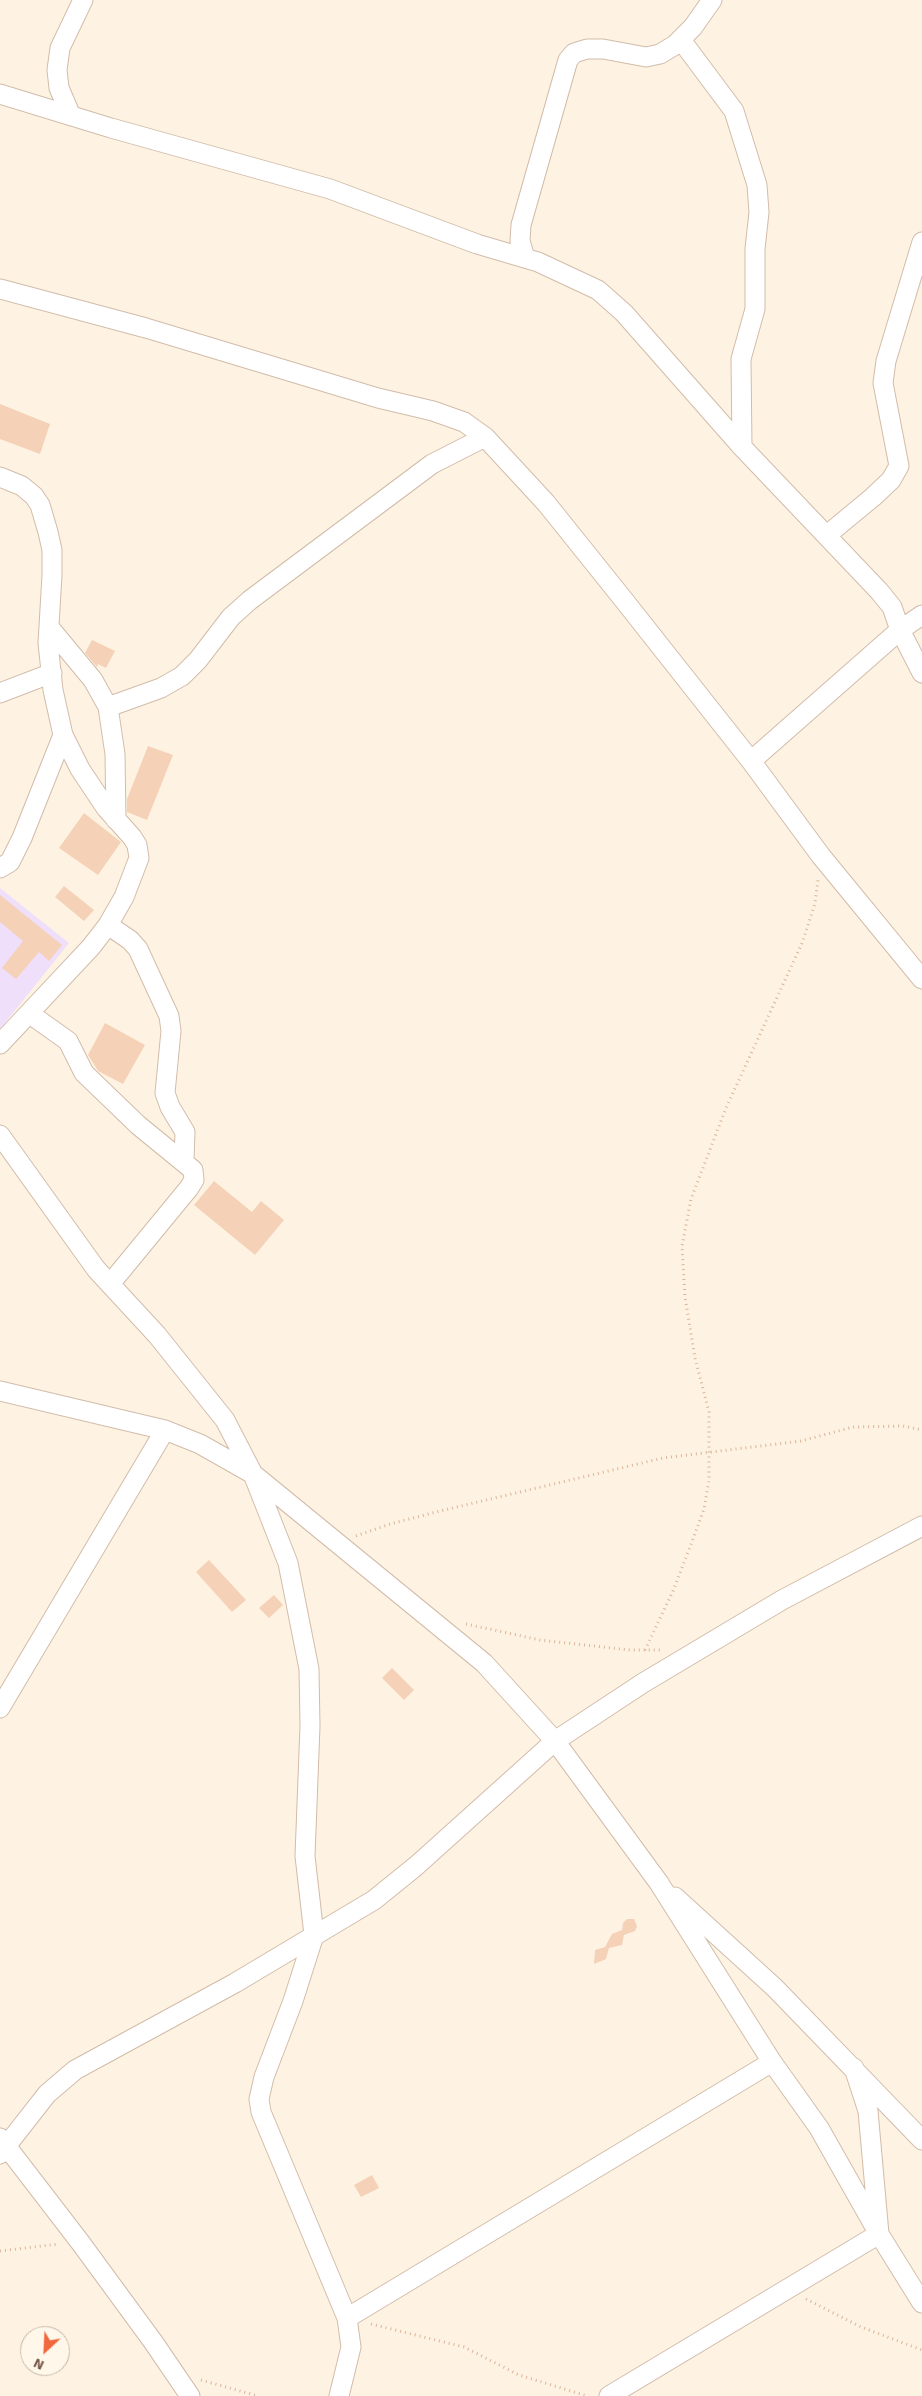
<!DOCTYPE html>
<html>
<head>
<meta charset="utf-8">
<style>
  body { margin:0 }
  #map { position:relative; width:922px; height:2396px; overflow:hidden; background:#fef3e2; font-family:Signika,sans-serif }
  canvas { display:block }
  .north { position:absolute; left:20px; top:2326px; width:50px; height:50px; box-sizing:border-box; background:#fff7ea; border:1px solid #c9b7a8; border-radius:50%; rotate:205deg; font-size:14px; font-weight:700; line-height:20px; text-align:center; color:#775846 }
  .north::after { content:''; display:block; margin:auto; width:18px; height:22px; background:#f1683d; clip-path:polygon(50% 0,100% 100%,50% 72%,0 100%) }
</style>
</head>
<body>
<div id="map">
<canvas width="922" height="2396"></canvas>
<div class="north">N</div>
</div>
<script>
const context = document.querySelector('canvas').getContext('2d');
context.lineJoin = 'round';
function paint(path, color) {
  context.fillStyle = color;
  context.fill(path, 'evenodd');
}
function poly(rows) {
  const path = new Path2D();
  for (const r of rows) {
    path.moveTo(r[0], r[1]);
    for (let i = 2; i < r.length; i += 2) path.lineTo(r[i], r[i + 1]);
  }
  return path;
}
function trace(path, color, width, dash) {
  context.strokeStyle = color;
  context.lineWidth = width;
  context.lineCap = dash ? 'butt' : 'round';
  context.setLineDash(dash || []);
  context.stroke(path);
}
paint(poly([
  [0,888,69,943,1,1028,0,1028]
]), '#f0dffa');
paint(poly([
  [0,404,50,424,40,454,0,439],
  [92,640,115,651,106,668,98,664,97,667,85,653],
  [148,746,173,755,147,820,127,812,127,799],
  [84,813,121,842,98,875,59,848],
  [64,886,94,910,84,921,55,897],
  [0,895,62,945,49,961,39,952,16,979,2,968,23,941,0,922],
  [105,1023,145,1045,123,1084,98,1071,88,1055],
  [214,1181,252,1212,261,1201,284,1220,255,1255,194,1205],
  [209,1560,246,1600,232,1612,196,1572],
  [274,1595,283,1605,269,1618,259,1608],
  [392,1668,414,1690,404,1700,382,1678],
  [627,1919,634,1919,637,1926,635,1931,624,1935,622,1945,609,1948,606,1959,594,1964,595,1950,605,1947,612,1934,622,1930,623,1923],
  [372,2175,379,2188,361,2197,354,2185]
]), '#f5d1b7');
const minor = poly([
  [681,40,734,111,757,185,759,212,755,249,755,309,741,359,742,447],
  [0,94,111,128,330,189,477,244,538,262,598,290,624,313,742,447,879,591,892,607,900,630,922,673],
  [71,116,59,88,57,70,60,48,83,0],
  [525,258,520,241,521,225,568,60,574,53,587,49,603,49,646,57,660,54,675,45,693,27,712,0],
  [0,289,146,328,378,398,433,411,464,422,485,437,546,503,623,599,751,761,821,856,922,979],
  [0,477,22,486,34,496,40,505,48,532,52,550,52,575,48,643,53,690,63,735,80,769,106,808,132,837,137,845,139,858,124,897,108,925,91,947,0,1044],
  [827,535,873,497,891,480,899,466,883,383,886,361,922,242],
  [49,627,93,680,108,707,115,754,116,820],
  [0,693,52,673],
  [108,707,161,688,182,676,198,660,231,617,250,600,432,464,485,437],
  [751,761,900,630,922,615],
  [0,868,10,862,22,838,63,735],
  [108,925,130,940,138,949,169,1016,171,1031,165,1093,170,1107,185,1132,184,1161],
  [30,1014,68,1041,84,1073,138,1125,193,1170,194,1180,189,1188,110,1284],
  [0,1135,96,1269,157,1335,225,1420,253,1474,288,1563,309,1669,310,1726,305,1856,314,1935,293,2001,264,2077,259,2099,261,2112,347,2318,351,2347,339,2396],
  [0,1391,165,1430,200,1444,253,1474,484,1663,555,1741,659,1883,772,2062,819,2128,879,2234,922,2303],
  [0,1708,165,1430],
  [675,1897,775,1988,922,2140],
  [0,2138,80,2242,154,2343,190,2396],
  [0,2154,47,2094,75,2070,235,1983,374,1900,416,1866,555,1741,643,1683,782,1600,922,1526],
  [347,2318,772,2062],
  [609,2396,879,2234,868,2111,854,2068]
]);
trace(minor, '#d2bcaa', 21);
trace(poly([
  [356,1536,390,1524,440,1511,663,1458,801,1441,853,1427,903,1426,922,1430],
  [466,1624,540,1640,630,1650,662,1650],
  [645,1650,673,1591,690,1547,704,1509,709,1480,709,1412,695,1358,685,1297,682,1246,691,1199,726,1108,803,941,815,903,818,880],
  [0,2251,59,2244],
  [806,2299,861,2327,922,2350],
  [371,2324,464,2347,519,2375,587,2396],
  [201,2380,258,2396]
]), '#dab49a', 3, [1, 4]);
trace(minor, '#fff', 19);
</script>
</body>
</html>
